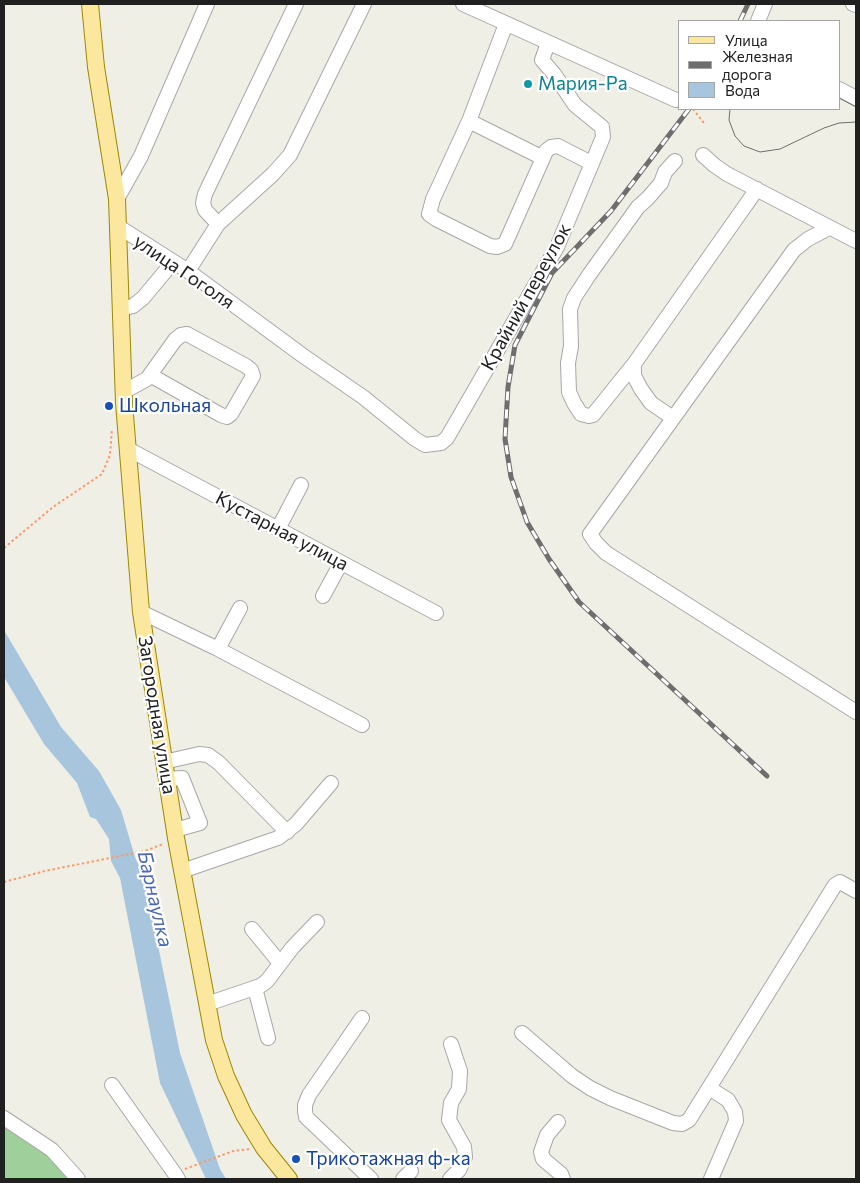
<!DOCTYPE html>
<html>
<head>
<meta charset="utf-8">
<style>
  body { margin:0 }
  #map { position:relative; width:860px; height:1183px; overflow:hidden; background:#f0efe6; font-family:Commissioner,sans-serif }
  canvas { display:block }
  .frame { position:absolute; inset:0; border:5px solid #202020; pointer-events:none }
  .legend { position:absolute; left:678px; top:20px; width:162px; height:90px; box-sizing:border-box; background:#fff; border:1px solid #a6a6a6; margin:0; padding:6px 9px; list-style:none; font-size:15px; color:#202020 }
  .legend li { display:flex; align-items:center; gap:10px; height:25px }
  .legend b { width:25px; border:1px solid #a6a6a6 }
</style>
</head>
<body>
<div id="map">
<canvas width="860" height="1183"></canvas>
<div class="frame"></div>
<ul class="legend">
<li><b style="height:6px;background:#fce79f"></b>Улица</li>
<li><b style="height:6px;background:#6e6e6e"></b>Железная дорога</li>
<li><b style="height:14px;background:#a7c6de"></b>Вода</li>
</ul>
</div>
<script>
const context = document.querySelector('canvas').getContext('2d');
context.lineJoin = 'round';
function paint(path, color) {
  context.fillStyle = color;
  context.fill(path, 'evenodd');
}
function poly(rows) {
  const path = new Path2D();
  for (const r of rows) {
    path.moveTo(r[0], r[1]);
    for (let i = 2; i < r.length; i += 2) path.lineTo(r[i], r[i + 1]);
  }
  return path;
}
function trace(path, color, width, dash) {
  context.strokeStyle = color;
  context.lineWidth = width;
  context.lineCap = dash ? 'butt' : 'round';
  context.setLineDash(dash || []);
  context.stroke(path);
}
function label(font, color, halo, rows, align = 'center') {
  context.font = font + ' Commissioner,sans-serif';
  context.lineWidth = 4.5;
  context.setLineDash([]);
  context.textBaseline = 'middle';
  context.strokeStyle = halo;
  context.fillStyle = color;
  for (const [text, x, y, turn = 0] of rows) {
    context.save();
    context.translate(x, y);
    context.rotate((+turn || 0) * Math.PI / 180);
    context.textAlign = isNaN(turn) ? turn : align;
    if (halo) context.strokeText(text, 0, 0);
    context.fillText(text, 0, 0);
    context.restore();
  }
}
paint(poly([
  [4,1124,50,1153,73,1179,4,1179]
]), '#9fd09b');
paint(poly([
  [4,630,61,727,99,771,121,810,135,857,144,877,180,1053,220,1169,226,1179,206,1179,160,1083,120,878,111,861,109,839,96,819,90,817,77,783,44,744,4,677]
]), '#a7c6de');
const minor = poly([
  [463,4,676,100],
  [853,4,856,5],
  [758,21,765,4],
  [839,89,856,98],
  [469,121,543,158,505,244,497,247,490,246,436,219,429,214,433,199,469,121,506,24],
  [703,155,714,165,727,174,856,241],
  [543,158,546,151,551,147,558,146,591,163],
  [117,199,141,156,207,4],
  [218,224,205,210,203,203,205,194,296,4],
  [119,227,188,271,302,355,363,397,415,439,425,445,441,443,447,438,557,247,603,137,602,127,575,105,554,74,542,60,548,43],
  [829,228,808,239,794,250,590,534,596,543,606,553,856,712],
  [188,271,218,224,273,174,290,155,364,4],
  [120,309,133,306,143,298,173,262],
  [634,364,593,415,589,416,581,414,574,403,569,392,568,363,571,346,570,309,574,298,589,275,638,207,648,198,661,183,665,172,675,161],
  [123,392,147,379,175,340,181,335,187,334,246,366,251,370,253,376,231,414,227,417,221,415,150,375],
  [673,418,651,403,641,389,634,376,634,364,757,189],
  [128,449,436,613],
  [278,529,301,485],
  [323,596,341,563],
  [141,612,218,649,362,725],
  [218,649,240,608],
  [164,762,199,754,208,755,219,763,287,832],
  [167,779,182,778,200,823,175,830],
  [182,871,278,838,296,824,331,783],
  [252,929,280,963],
  [255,988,268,1038],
  [207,1004,260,986,267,981,292,948,317,922],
  [362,1018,309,1095,305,1105,305,1111,306,1117,371,1179],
  [522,1033,572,1076,590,1088,610,1098,673,1123,682,1124,689,1120,835,885,840,882,856,891],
  [112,1085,175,1174,178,1179],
  [709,1088,728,1100,735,1112,736,1121,711,1179],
  [4,1118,52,1150,78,1179],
  [558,1122,547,1135,541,1152,543,1159,561,1174,563,1179],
  [403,1179,411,1171],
  [450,1179,459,1170,465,1157,464,1147,449,1120,451,1103,459,1089,460,1071,451,1044]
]);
const major = poly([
  [90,4,96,67,117,199,124,403,141,612,176,838,214,1040,226,1076,244,1115,264,1148,289,1179]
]);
trace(minor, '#a7a7a7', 16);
trace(major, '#9c8800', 18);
trace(poly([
  [693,109,704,123],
  [4,548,53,507,102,474,110,455,112,429],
  [4,882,45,871,145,851,163,844],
  [185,1169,233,1151,250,1149]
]), '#fa996d', 2, [2.5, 2.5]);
trace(minor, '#fff', 14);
trace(major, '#fce79f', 16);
trace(poly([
  [839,98,856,107],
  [730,109,729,120,735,136,744,146,760,152,780,149,824,128,839,123,856,122]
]), '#6e6e6e', 1);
const rail = poly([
  [740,21,748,4],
  [689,109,611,211,552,273,515,345,508,387,505,439,511,477,527,522,549,559,579,602,767,776]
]);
trace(rail, '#6e6e6e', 5);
trace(rail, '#fff', 3, [9]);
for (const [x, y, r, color] of [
  [528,84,5,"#0f9aa8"],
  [109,406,5,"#1a4fb4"],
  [296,1159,5,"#1a4fb4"]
]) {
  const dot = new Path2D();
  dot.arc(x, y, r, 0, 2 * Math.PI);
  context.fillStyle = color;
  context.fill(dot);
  trace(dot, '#fff', 2);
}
label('19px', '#0d838f', '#fff', [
  ["Мария-Ра",538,84]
], 'left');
label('19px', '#202020', '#fff', [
  ["улица Гоголя",184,272,34],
  ["Крайний переулок",526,297,-61],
  ["Кустарная улица",282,531,28],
  ["Загородная улица",157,715,81]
]);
label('19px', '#164399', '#fff', [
  ["Школьная",119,406],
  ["Трикотажная ф-ка",306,1159]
], 'left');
label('italic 20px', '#4b69b1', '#fff', [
  ["Барнаулка",155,899,77]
]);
</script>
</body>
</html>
